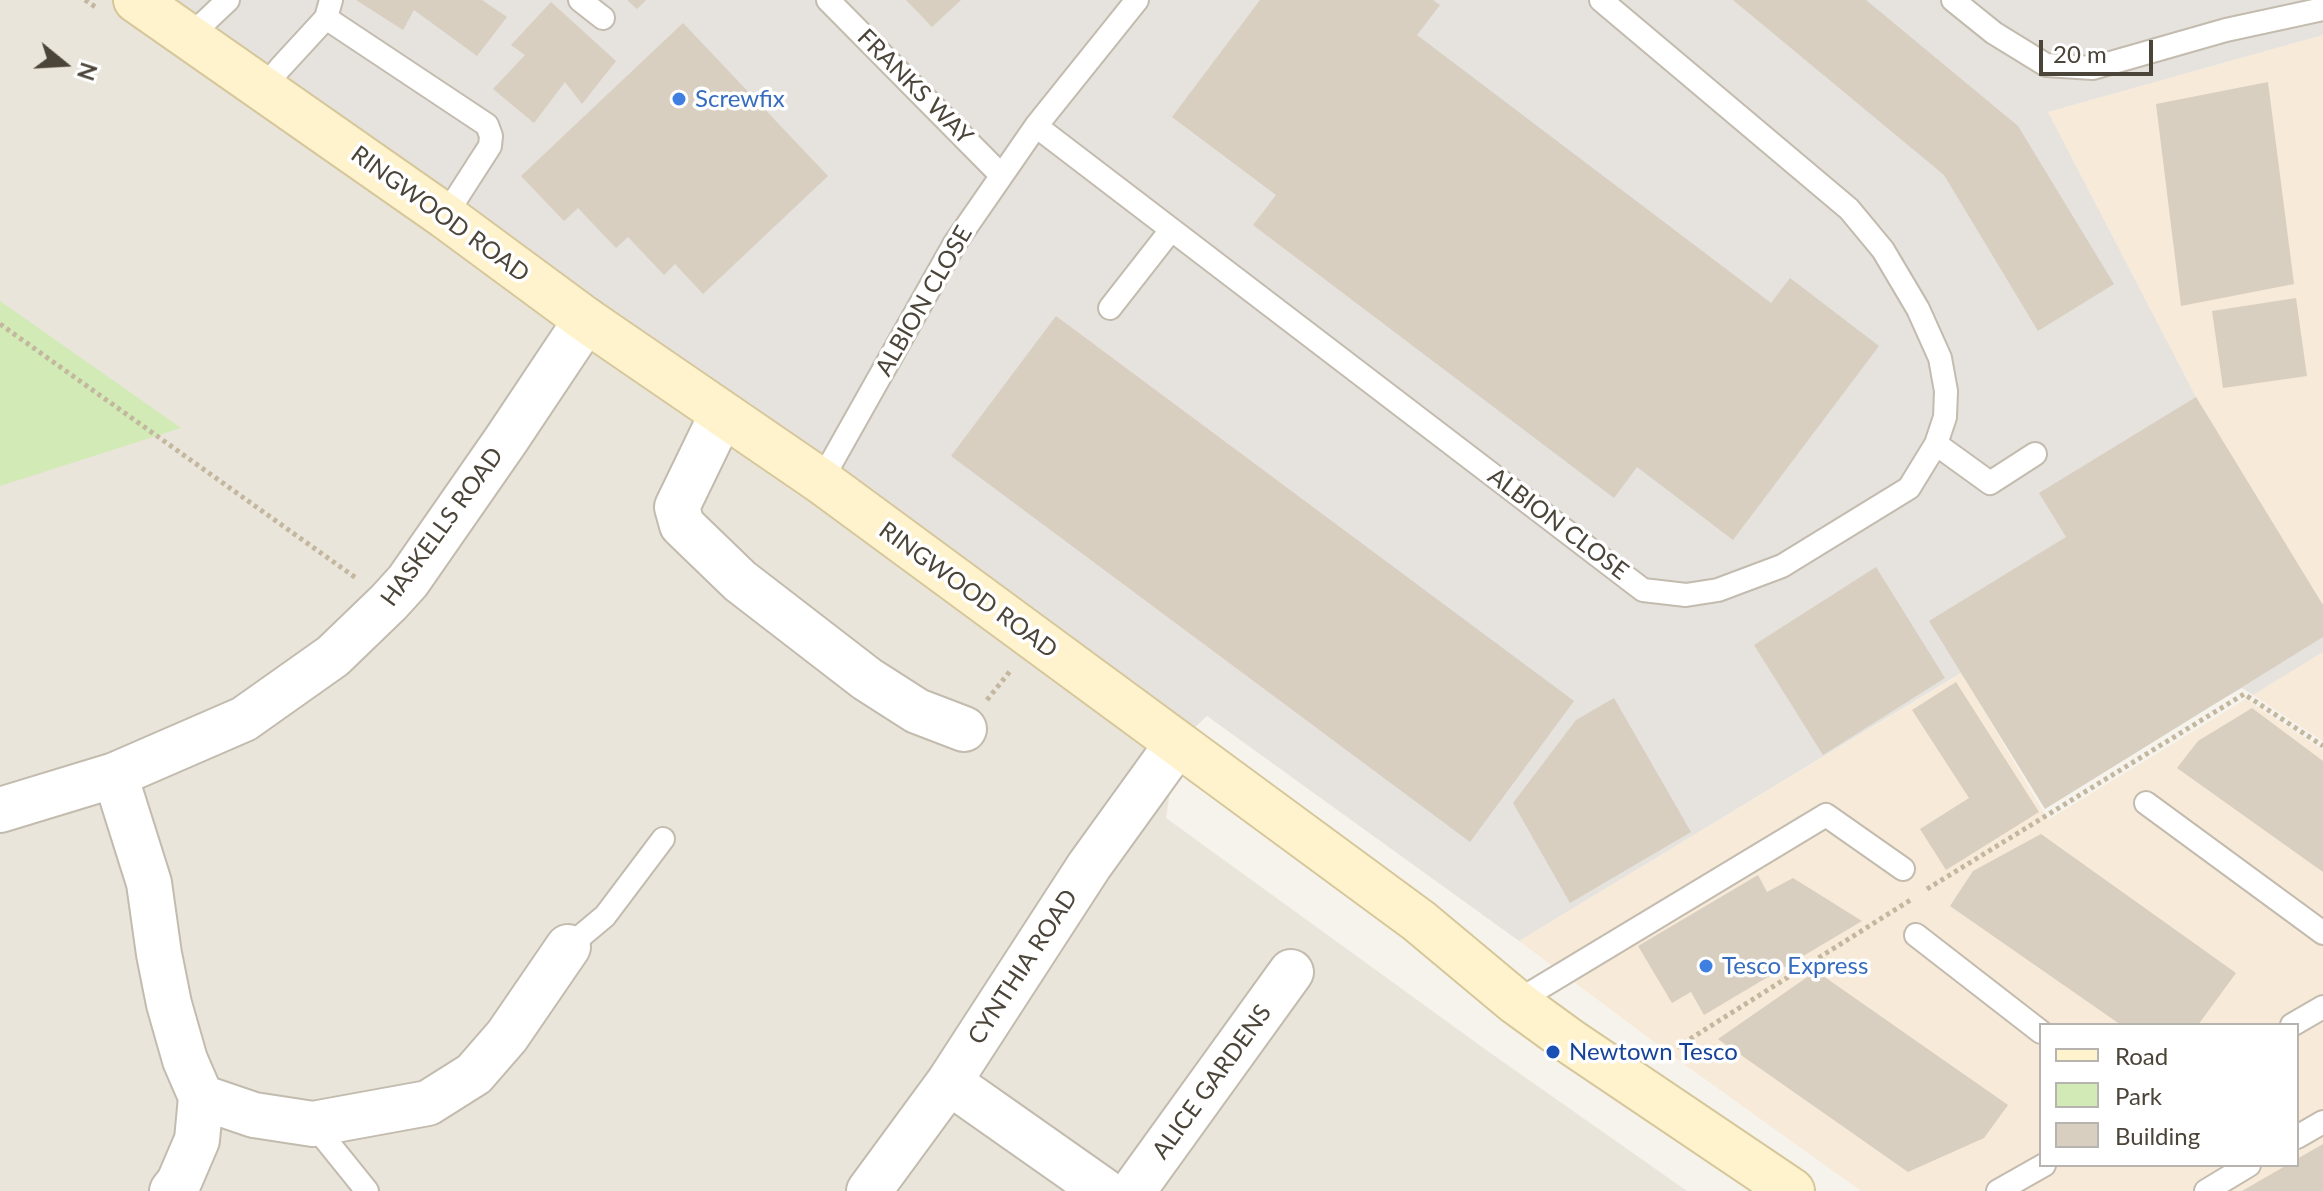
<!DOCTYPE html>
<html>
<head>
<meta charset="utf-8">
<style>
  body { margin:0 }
  #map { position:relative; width:2323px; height:1191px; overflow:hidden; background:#f6f3ec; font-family:Lato,sans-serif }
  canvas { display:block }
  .legend { position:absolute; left:2039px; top:1023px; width:260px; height:144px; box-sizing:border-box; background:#fff; border:2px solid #b7b4b0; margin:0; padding:10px 14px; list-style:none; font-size:24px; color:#4b4439 }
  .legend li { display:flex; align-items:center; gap:16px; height:40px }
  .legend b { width:40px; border:2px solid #b7b4b0 }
  .north { position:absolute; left:24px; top:24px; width:80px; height:80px; -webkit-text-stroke:6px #fff; paint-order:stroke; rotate:108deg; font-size:22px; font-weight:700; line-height:32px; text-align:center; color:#4b4439 }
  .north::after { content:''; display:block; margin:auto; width:28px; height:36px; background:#4b4439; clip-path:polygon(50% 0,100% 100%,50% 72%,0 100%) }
  .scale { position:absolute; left:2039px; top:40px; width:114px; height:36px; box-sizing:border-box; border:4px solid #4b4439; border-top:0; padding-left:10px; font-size:24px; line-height:28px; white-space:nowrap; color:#4b4439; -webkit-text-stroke:6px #fff; paint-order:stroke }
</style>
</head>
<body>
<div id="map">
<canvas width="2323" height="1191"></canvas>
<ul class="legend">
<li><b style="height:10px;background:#fff3cd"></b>Road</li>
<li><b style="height:22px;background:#d2eab5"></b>Park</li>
<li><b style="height:22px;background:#d8cfc1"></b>Building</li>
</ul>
<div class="north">N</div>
<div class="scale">20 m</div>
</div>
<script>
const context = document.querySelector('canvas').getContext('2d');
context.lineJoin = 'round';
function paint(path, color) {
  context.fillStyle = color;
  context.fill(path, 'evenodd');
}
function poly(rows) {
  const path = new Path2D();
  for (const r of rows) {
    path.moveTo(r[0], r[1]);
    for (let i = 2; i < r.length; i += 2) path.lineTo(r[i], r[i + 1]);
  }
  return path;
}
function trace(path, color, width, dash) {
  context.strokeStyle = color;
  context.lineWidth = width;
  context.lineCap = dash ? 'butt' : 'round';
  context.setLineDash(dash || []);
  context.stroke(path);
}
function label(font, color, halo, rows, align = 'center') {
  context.font = font + ' Lato,sans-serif';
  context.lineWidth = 7;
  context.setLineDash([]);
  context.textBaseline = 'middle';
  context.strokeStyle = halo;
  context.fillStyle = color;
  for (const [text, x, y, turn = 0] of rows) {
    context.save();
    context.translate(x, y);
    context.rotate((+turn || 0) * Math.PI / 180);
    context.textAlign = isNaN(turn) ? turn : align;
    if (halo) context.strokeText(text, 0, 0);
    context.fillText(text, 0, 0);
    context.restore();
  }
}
paint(poly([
  [0,0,136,0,1177,744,1166,818,1489,1052,1687,1191,0,1191]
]), '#eae5da');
paint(poly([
  [2323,35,2323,605,2196,397,2048,112],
  [2323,652,2323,741,2253,695],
  [1962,673,2048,820,2246,699,2323,750,2323,1191,1861,1191,1677,1059,1519,941],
  [2041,1025,2297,1025,2297,1165,2041,1165]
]), '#f7ead8');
paint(poly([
  [136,0,2323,0,2323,35,2048,112,2196,397,2323,605,2323,652,2253,695,2242,688,2046,801,1961,673,1519,941,1207,716,1177,744]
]), '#e6e2dd');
paint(poly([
  [0,301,181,428,0,486]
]), '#d2eab5');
paint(poly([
  [356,0,482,0,507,17,477,56,414,10,403,30],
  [627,0,646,0,637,9],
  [906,0,961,0,932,27],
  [1260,0,1433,0,1440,5,1417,35,1771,303,1790,278,1879,346,1733,540,1637,467,1614,498,1253,225,1276,195,1172,117],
  [1733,0,1866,0,2018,126,2114,284,2038,331,1944,175],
  [551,2,616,61,582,104,565,82,534,123,493,89,525,55,511,45],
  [683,23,828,176,703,294,675,264,664,275,628,237,616,248,578,208,564,221,521,176],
  [2268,82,2294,284,2181,306,2156,104],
  [2296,298,2307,376,2223,388,2212,311],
  [1056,316,1574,701,1470,842,951,456],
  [2196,397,2323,605,2323,637,2045,809,1929,621,2066,537,2039,493],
  [1876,567,1945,678,1823,755,1754,645],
  [1956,682,2039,812,1946,870,1920,829,1969,798,1912,710],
  [1614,698,1691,832,1570,903,1513,803,1576,720],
  [2252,708,2323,761,2323,872,2177,768,2198,741],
  [2041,834,2236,973,2198,1025,2121,1025,1950,906,1973,871],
  [1758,875,1767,892,1793,878,1862,921,1704,1015,1691,992,1672,1003,1638,946],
  [1816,971,2008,1105,1984,1138,1908,1172,1718,1039],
  [2323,1144,2323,1191,2242,1191,2287,1165,2297,1165,2297,1159]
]), '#d8cfc1');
const lane = poly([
  [580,0,603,18],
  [828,0,1001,175],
  [1953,0,1994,33,2046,65,2093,68,2226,30,2323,9],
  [326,18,487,125,491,136,490,146,445,216],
  [189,37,228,0],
  [264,88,280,68,326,18,331,0],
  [1036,126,1643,590,1686,595,1718,590,1782,566,1909,488,1936,444,1945,417,1946,391,1940,358,1918,309,1883,250,1849,209,1601,0],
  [1110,308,1171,230],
  [1936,444,1990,483,2035,454],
  [821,481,955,243,1036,126,1137,0],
  [2146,803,2323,933],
  [1916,935,2041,1032],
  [568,947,605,916,663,839],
  [1516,1002,1826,815,1903,869],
  [2292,1025,2323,1007],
  [313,1124,367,1191],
  [2297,1137,2323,1122],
  [1998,1191,2044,1165],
  [2206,1191,2249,1165]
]);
const street = poly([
  [722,414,677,507,682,525,740,581,867,679,917,711,964,729],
  [115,775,149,883,159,954,169,1004,185,1060,201,1097,197,1140,179,1182,172,1191],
  [0,810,115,775,244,719,333,656,389,602,408,581,506,440,586,320],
  [949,1082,1104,1191],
  [201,1097,254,1115,313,1124,428,1103,474,1074,507,1036,568,947],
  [869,1191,949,1082,1089,866,1177,744],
  [1133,1191,1291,972]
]);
const secondary = poly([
  [136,0,445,216,586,320,821,481,1419,921,1516,1002,1571,1042,1792,1191]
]);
trace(lane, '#c2bbae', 26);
trace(street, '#c2bbae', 48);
trace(secondary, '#d6c79b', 48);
trace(poly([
  [85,0,97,8],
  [0,324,356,578],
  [987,700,1011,670],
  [1927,889,2244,694,2323,746],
  [1663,1056,1912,899]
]), '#c4b79f', 5, [4, 4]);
trace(lane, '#fff', 22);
trace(street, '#fff', 44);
trace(secondary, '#fff3cd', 44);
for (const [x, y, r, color] of [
  [679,99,8,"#3f7fe0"],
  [1706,966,8,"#3f7fe0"],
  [1553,1052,8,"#1a4fb4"]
]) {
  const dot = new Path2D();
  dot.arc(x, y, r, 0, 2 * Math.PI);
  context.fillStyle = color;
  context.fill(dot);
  trace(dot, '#fff', 3);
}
label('24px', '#4b4439', '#fff', [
  ["FRANKS WAY",915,87,45],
  ["RINGWOOD ROAD",440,214,36],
  ["ALBION CLOSE",924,301,-60],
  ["ALBION CLOSE",1558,524,37],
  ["HASKELLS ROAD",442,527,-54],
  ["RINGWOOD ROAD",968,590,36],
  ["CYNTHIA ROAD",1023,967,-57],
  ["ALICE GARDENS",1212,1082,-54]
]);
label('24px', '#366cbe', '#fff', [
  ["Screwfix",695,99],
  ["Tesco Express",1722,966]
], 'left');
label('24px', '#164399', '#fff', [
  ["Newtown Tesco",1569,1052]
], 'left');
</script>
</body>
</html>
